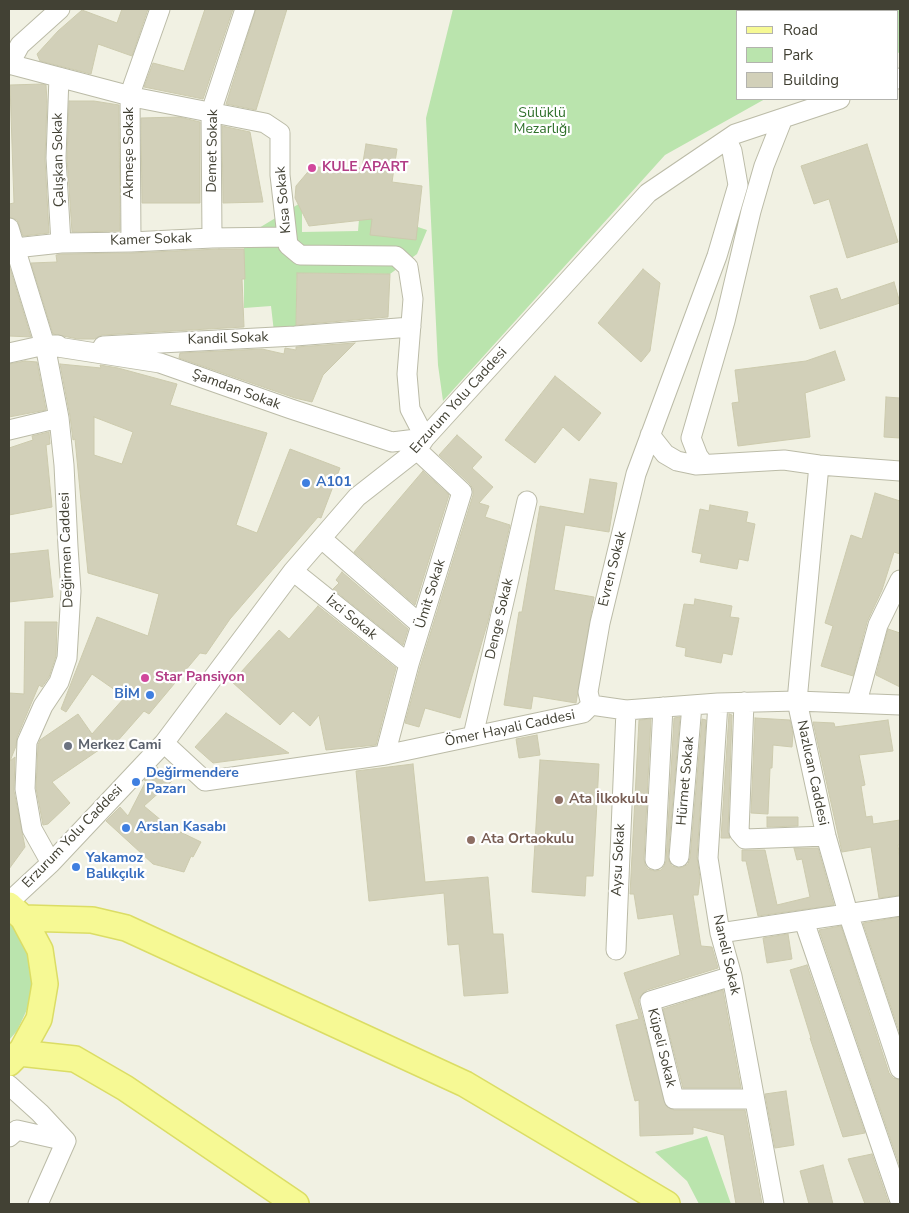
<!DOCTYPE html>
<html>
<head>
<meta charset="utf-8">
<style>
  body { margin:0 }
  #map { position:relative; width:909px; height:1213px; overflow:hidden; background:#f1f1e3; font-family:"Nunito Sans",sans-serif }
  canvas { display:block }
  .frame { position:absolute; inset:0; border:10px solid #424134; pointer-events:none }
  .legend { position:absolute; left:736px; top:10px; width:162px; height:90px; box-sizing:border-box; background:#fff; border:1px solid #b3b3ae; margin:0; padding:6px 9px; list-style:none; font-size:15px; color:#424134 }
  .legend li { display:flex; align-items:center; gap:10px; height:25px }
  .legend b { width:25px; border:1px solid #b3b3ae }
</style>
</head>
<body>
<div id="map">
<canvas width="909" height="1213"></canvas>
<div class="frame"></div>
<ul class="legend">
<li><b style="height:6px;background:#f6f994"></b>Road</li>
<li><b style="height:14px;background:#bae4ad"></b>Park</li>
<li><b style="height:14px;background:#d2d0b9"></b>Building</li>
</ul>
</div>
<script>
const context = document.querySelector('canvas').getContext('2d');
context.lineJoin = 'round';
function paint(path, color) {
  context.fillStyle = color;
  context.fill(path, 'evenodd');
}
function poly(rows) {
  const path = new Path2D();
  for (const r of rows) {
    path.moveTo(r[0], r[1]);
    for (let i = 2; i < r.length; i += 2) path.lineTo(r[i], r[i + 1]);
  }
  return path;
}
function trace(path, color, width, dash) {
  context.strokeStyle = color;
  context.lineWidth = width;
  context.lineCap = dash ? 'butt' : 'round';
  context.setLineDash(dash || []);
  context.stroke(path);
}
function label(font, color, halo, rows, align = 'center') {
  context.font = font + ' "Nunito Sans",sans-serif';
  context.lineWidth = 4.5;
  context.setLineDash([]);
  context.textBaseline = 'middle';
  context.strokeStyle = halo;
  context.fillStyle = color;
  for (const [text, x, y, turn = 0] of rows) {
    context.save();
    context.translate(x, y);
    context.rotate((+turn || 0) * Math.PI / 180);
    context.textAlign = isNaN(turn) ? turn : align;
    if (halo) context.strokeText(text, 0, 0);
    context.fillText(text, 0, 0);
    context.restore();
  }
}
paint(poly([
  [453,9,900,9,900,52,898,53,898,11,738,11,738,99,765,99,665,155,443,401,438,365,426,118],
  [302,202,302,232,358,231,360,208,427,230,417,254,390,274,297,273,296,329,274,332,271,306,244,308,244,237],
  [9,919,24,942,32,972,30,1003,17,1031,9,1040],
  [707,1136,731,1204,699,1204,687,1181,655,1152]
]), '#bae4ad');
const building = poly([
  [122,9,148,9,132,56,98,44,91,74,40,61,37,54,58,31,82,10,117,23,122,9],
  [205,9,233,9,203,99,144,87,153,63,184,71,205,9],
  [256,9,287,9,256,110,226,104,256,9],
  [42,84,46,85,47,101,45,159,49,233,23,236,17,220,9,217,9,204,14,203,10,85,42,84],
  [69,101,94,101,119,105,120,231,72,232,67,158,69,101],
  [179,117,200,122,200,203,142,203,141,118,179,117],
  [222,126,250,132,263,202,223,203,222,126],
  [366,144,397,149,392,182,422,186,416,240,370,235,372,219,309,226,295,198,296,186,312,167,362,168,366,144],
  [867,144,898,242,847,258,829,199,814,204,801,166,867,144],
  [219,249,244,249,245,279,242,279,244,327,102,335,94,339,78,339,53,334,31,263,57,262,56,255,62,254,131,253,219,249],
  [9,265,31,337,9,336,9,265],
  [643,269,660,283,650,351,641,362,598,323,643,269],
  [297,273,390,274,388,317,296,325,297,273],
  [894,282,900,303,820,329,810,296,837,288,841,300,894,282],
  [355,343,323,375,312,402,295,398,179,358,180,353,262,349,284,354,285,348,296,350,296,347,355,343],
  [835,351,845,380,805,393,810,437,738,446,732,403,739,402,735,370,806,361,835,351],
  [25,361,37,362,46,410,9,417,9,364,25,361],
  [60,364,101,368,100,365,118,368,177,384,170,405,267,433,236,525,257,533,290,449,340,468,321,518,318,517,230,619,206,654,200,653,149,714,144,711,115,744,112,741,52,782,70,803,48,824,43,825,36,788,38,745,40,740,78,714,92,734,125,697,92,674,66,712,61,709,97,617,148,636,159,594,88,573,75,439,73,440,70,416,60,364],
  [94,417,133,432,122,464,94,455,94,417],
  [555,376,601,413,579,441,563,427,535,463,505,440,555,376],
  [886,397,900,398,900,438,884,437,886,397],
  [49,432,50,444,46,445,52,507,9,515,9,448,33,440,32,436,49,432],
  [457,435,482,457,472,468,493,487,479,503,489,506,485,517,510,525,488,621,460,718,425,708,419,727,405,723,420,667,473,495,473,489,470,484,439,455,457,435],
  [423,471,449,495,415,605,354,552,423,471],
  [590,479,617,483,609,532,565,525,554,590,594,597,576,703,533,696,531,709,504,705,519,612,522,612,540,506,584,514,590,479],
  [875,493,900,501,900,554,894,552,882,590,867,622,853,676,821,666,833,626,825,623,851,535,862,539,875,493],
  [710,505,748,512,746,522,755,524,748,561,739,559,737,569,700,562,702,554,692,552,700,509,709,511,710,505],
  [48,550,53,597,9,602,9,554,48,550],
  [342,572,408,629,403,645,333,589,339,583,336,580,342,572],
  [695,599,732,606,730,617,739,618,732,655,723,653,721,663,685,656,686,648,676,646,684,604,694,605,695,599],
  [318,606,396,668,376,745,326,750,319,715,310,726,293,711,280,725,232,682,279,630,289,639,318,606],
  [25,622,57,622,56,656,49,677,42,687,39,685,17,737,16,746,10,761,15,757,14,791,25,847,9,869,9,693,24,694,25,622],
  [888,629,900,633,900,687,876,675,888,629],
  [226,713,289,753,213,763,195,747,226,713],
  [729,714,732,715,728,832,730,838,721,838,729,714],
  [680,717,668,857,669,861,672,866,679,868,683,867,688,864,690,858,702,719,706,720,697,857,700,878,698,895,693,895,701,946,712,947,718,968,647,990,642,994,639,999,639,1004,666,1106,674,1110,745,1110,762,1204,736,1204,724,1135,693,1127,693,1134,640,1136,639,1100,635,1101,616,1025,639,1019,624,973,680,955,673,914,638,919,634,894,630,894,639,720,651,719,644,859,645,865,648,869,655,871,661,870,664,866,666,861,674,718,680,717],
  [755,718,790,720,793,734,792,747,773,745,772,768,770,768,768,814,751,813,755,718],
  [888,720,893,751,859,755,865,785,861,786,866,817,872,816,873,824,900,820,900,845,898,845,900,860,900,895,879,898,871,847,842,852,813,722,834,723,835,727,888,720],
  [537,735,540,755,519,758,516,739,537,735],
  [540,760,599,764,593,876,586,876,585,896,532,892,540,760],
  [413,764,425,882,488,877,493,934,503,934,508,993,464,996,459,944,448,945,444,893,369,901,356,771,413,764],
  [157,767,172,781,144,806,168,826,201,842,193,857,191,856,184,872,153,864,106,821,120,807,128,816,146,781,144,780,157,767],
  [767,817,798,817,798,826,767,827,767,817],
  [794,848,818,848,834,905,758,916,746,861,742,861,742,850,765,850,777,905,810,897,802,859,797,860,794,848],
  [900,917,900,1034,863,923,900,917],
  [841,926,889,1073,893,1078,900,1080,900,1167,819,930,841,926],
  [788,934,792,959,767,963,763,938,788,934],
  [807,965,865,1133,843,1137,810,1038,811,1038,790,970,807,965],
  [723,990,741,1088,683,1088,663,1009,723,990],
  [786,1091,794,1145,775,1148,765,1094,786,1091],
  [872,1154,889,1204,865,1204,848,1159,872,1154],
  [823,1165,833,1204,809,1204,800,1171,823,1165]
]);
paint(building, '#d2d0b9');
trace(building, '#cccaad', 1);
const minor = poly([
  [9,64,138,98,265,123,280,133,280,175,288,245,300,255,396,256,408,267,413,299,407,374,410,409,425,438,392,442,291,409,160,363,45,345],
  [9,65,20,45,60,9],
  [59,77,56,158,61,243],
  [898,79,900,78],
  [9,228,45,345,59,418,64,465,68,547,71,591,67,658,59,682,43,706,27,742,25,789,32,829,51,863],
  [212,238,211,112,245,9],
  [131,242,130,94,160,9],
  [15,248,61,243,131,242,212,238,286,237],
  [103,346,295,336,411,327],
  [9,353,45,345,58,345],
  [9,430,59,418],
  [650,435,665,454,677,461,696,465,784,460,819,465,900,471],
  [704,464,698,456,691,438,725,321,751,211,764,166,783,118],
  [819,465,797,701,826,836,848,913,900,1069],
  [322,539,421,625],
  [293,571,409,664],
  [744,702,739,832,745,839,826,836],
  [857,702,878,625,900,580],
  [718,703,708,858,720,933,732,976,774,1204],
  [591,705,588,692,600,623,636,474,717,256,738,185,732,151,727,140],
  [591,705,626,710,718,703,797,701,900,705],
  [473,736,527,501],
  [164,743,205,781,385,755,583,713,591,705],
  [385,755,409,664,462,492,417,450],
  [679,857,692,705],
  [655,860,663,707],
  [9,902,51,863,164,743,293,571,357,497,417,450,425,438,648,193,735,134,840,99],
  [804,921,900,1201],
  [720,933,900,906],
  [616,950,626,710],
  [732,976,650,1001,674,1099,754,1099],
  [9,1085,40,1113,66,1141,38,1204],
  [9,1137,17,1130,66,1141]
]);
const major = poly([
  [9,905,23,918,40,950,45,984,39,1019,22,1050,9,1063],
  [23,918,92,920,126,928,465,1084,667,1204],
  [19,1053,75,1059,125,1088,296,1204]
]);
trace(minor, '#bbbba7', 21);
trace(major, '#dbdd65', 28);
trace(minor, '#fff', 19);
trace(major, '#f6f994', 25);
for (const [x, y, r, color] of [
  [312,168,5,"#d1479c"],
  [306,483,5,"#3f7fe0"],
  [145,678,5,"#d1479c"],
  [150,695,5,"#3f7fe0"],
  [68,746,5,"#6b7280"],
  [136,782,5,"#3f7fe0"],
  [559,800,5,"#8d6e63"],
  [126,828,5,"#3f7fe0"],
  [471,840,5,"#8d6e63"],
  [76,867,5,"#3f7fe0"]
]) {
  const dot = new Path2D();
  dot.arc(x, y, r, 0, 2 * Math.PI);
  context.fillStyle = color;
  context.fill(dot);
  trace(dot, '#fff', 2);
}
label('14px', '#2f702b', '#fff', [
  ["Sülüklü",542,114],
  ["Mezarlığı",542,130]
]);
label('14px', '#424134', '#fff', [
  ["Demet Sokak",213,151,-89],
  ["Akmeşe Sokak",130,153,-90],
  ["Çalışkan Sokak",59,160,-91],
  ["Kısa Sokak",284,200,-95],
  ["Kamer Sokak",151,240,-2],
  ["Kandil Sokak",228,339,-2],
  ["Şamdan Sokak",236,390,20],
  ["Erzurum Yolu Caddesi",459,401,-48],
  ["Değirmen Caddesi",67,550,-92],
  ["Evren Sokak",613,569,-76],
  ["Ümit Sokak",431,594,-73],
  ["İzci Sokak",351,618,39],
  ["Denge Sokak",500,619,-77],
  ["Ömer Hayali Caddesi",510,729,-12],
  ["Nazlıcan Caddesi",812,773,78],
  ["Hürmet Sokak",686,781,-85],
  ["Erzurum Yolu Caddesi",73,837,-46],
  ["Aysu Sokak",619,860,-87],
  ["Naneli Sokak",726,955,77],
  ["Küpeli Sokak",661,1048,76]
]);
label('bold 14px', '#b23c85', '#fff', [
  ["KULE APART",322,168],
  ["Star Pansiyon",155,678]
], 'left');
label('bold 14px', '#366cbe', '#fff', [
  ["A101",316,483],
  ["BİM",140,695,"right"],
  ["Değirmendere",146,774],
  ["Pazarı",146,790],
  ["Arslan Kasabı",136,828],
  ["Yakamoz",86,859],
  ["Balıkçılık",86,875]
], 'left');
label('bold 14px', '#5b616d', '#fff', [
  ["Merkez Cami",78,746]
], 'left');
label('bold 14px', '#785e54', '#fff', [
  ["Ata İlkokulu",569,800],
  ["Ata Ortaokulu",481,840]
], 'left');
</script>
</body>
</html>
